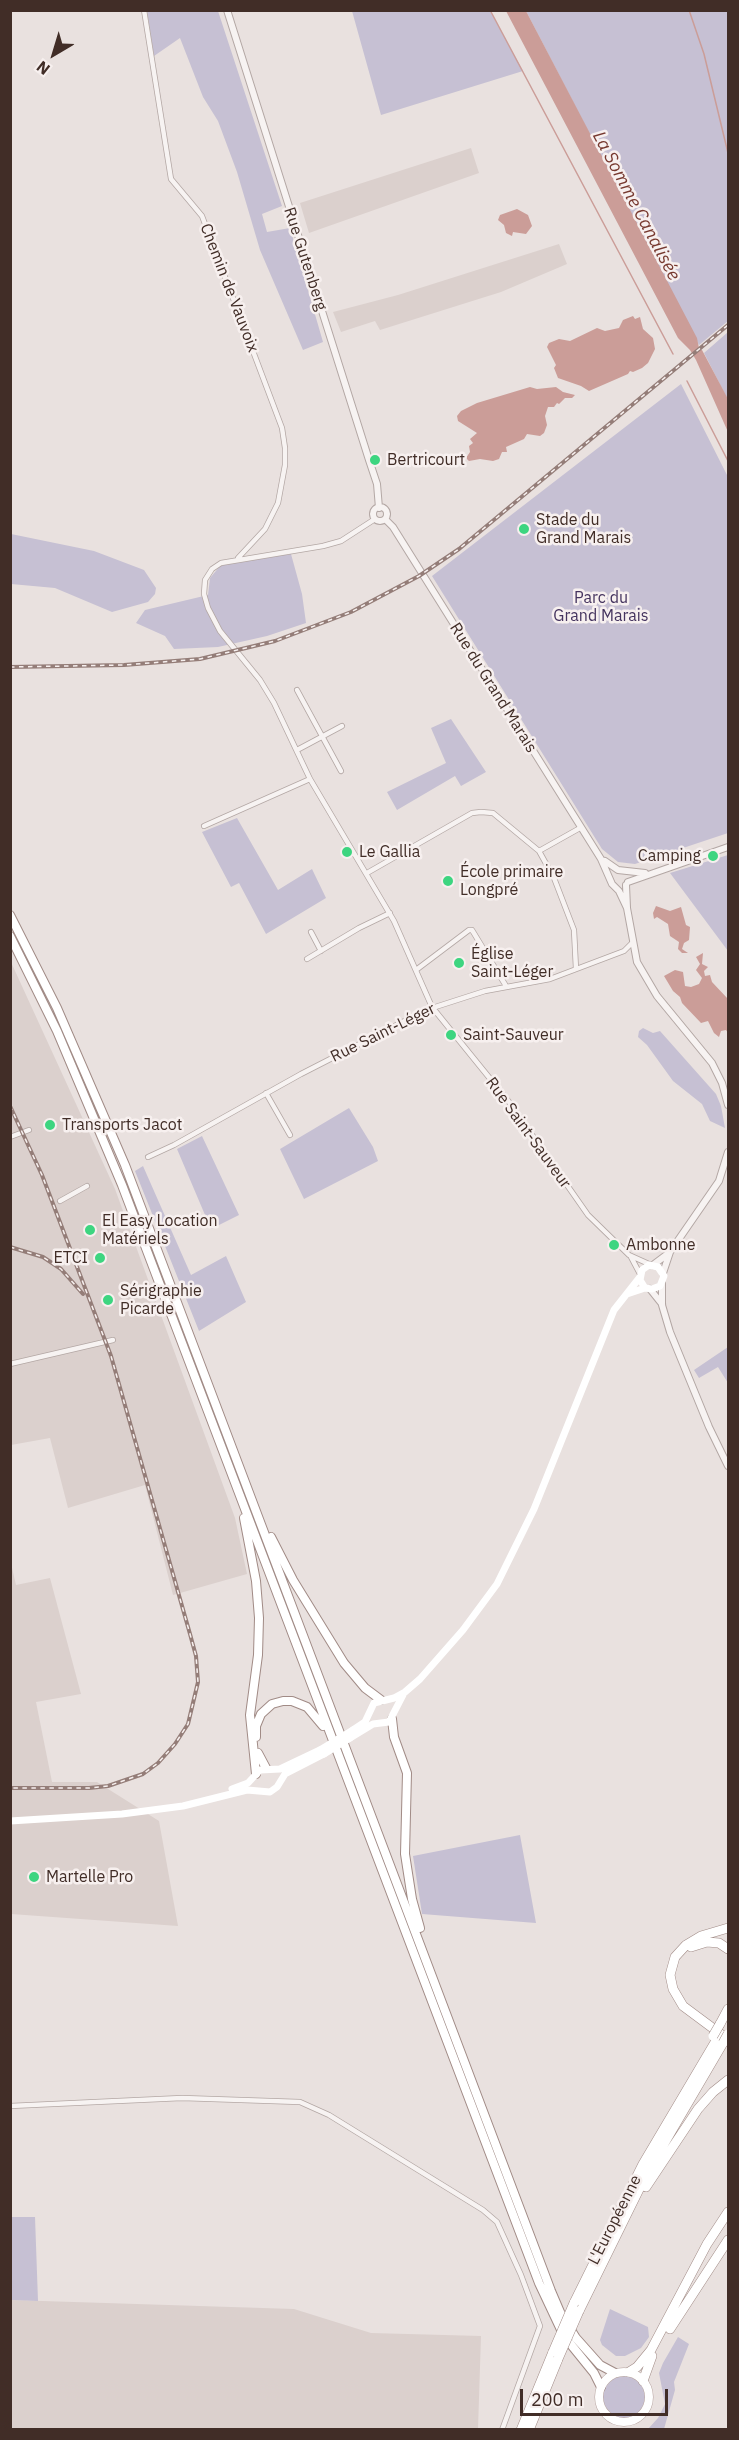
<!DOCTYPE html>
<html>
<head>
<meta charset="utf-8">
<style>
  body { margin:0 }
  #map { position:relative; width:739px; height:2440px; overflow:hidden; background:#e9e1df; font-family:"IBM Plex Sans",sans-serif }
  canvas { display:block }
  .frame { position:absolute; inset:0; border:12px solid #412d27; pointer-events:none }
  .north { position:absolute; left:24px; top:24px; width:60px; height:60px; -webkit-text-stroke:4px #f7f0ef; paint-order:stroke; rotate:218deg; font-size:16px; font-weight:700; line-height:24px; text-align:center; color:#412d27 }
  .north::after { content:''; display:block; margin:auto; width:21px; height:27px; background:#412d27; clip-path:polygon(50% 0,100% 100%,50% 72%,0 100%) }
  .scale { position:absolute; left:520px; top:2389px; width:148px; height:27px; box-sizing:border-box; border:3px solid #412d27; border-top:0; padding-left:8px; font-size:18px; line-height:21px; white-space:nowrap; color:#412d27; -webkit-text-stroke:4px #f7f0ef; paint-order:stroke }
</style>
</head>
<body>
<div id="map">
<canvas width="739" height="2440"></canvas>
<div class="frame"></div>
<div class="north">N</div>
<div class="scale">200 m</div>
</div>
<script>
const context = document.querySelector('canvas').getContext('2d');
context.lineJoin = 'round';
function paint(path, color) {
  context.fillStyle = color;
  context.fill(path, 'evenodd');
}
function poly(rows) {
  const path = new Path2D();
  for (const r of rows) {
    if (r.length === 3) {
      path.moveTo(r[0] + r[2], r[1]);
      path.arc(r[0], r[1], r[2], 0, 2 * Math.PI);
      continue;
    }
    path.moveTo(r[0], r[1]);
    for (let i = 2; i < r.length; i += 2) path.lineTo(r[i], r[i + 1]);
  }
  return path;
}
function trace(path, color, width, dash) {
  context.strokeStyle = color;
  context.lineWidth = width;
  context.lineCap = dash ? 'butt' : 'round';
  context.setLineDash(dash || []);
  context.stroke(path);
}
function label(font, color, halo, rows, align = 'center') {
  context.font = font + ' "IBM Plex Sans",sans-serif';
  context.lineWidth = 5;
  context.setLineDash([]);
  context.textBaseline = 'middle';
  context.strokeStyle = halo;
  context.fillStyle = color;
  for (const [text, x, y, turn = 0] of rows) {
    context.save();
    context.translate(x, y);
    context.rotate((+turn || 0) * Math.PI / 180);
    context.textAlign = isNaN(turn) ? turn : align;
    if (halo) context.strokeText(text, 0, 0);
    context.fillText(text, 0, 0);
    context.restore();
  }
}
paint(poly([
  [471,148,479,173,309,233,300,203],
  [559,244,567,264,501,292,380,330,375,321,341,332,333,312,398,295],
  [10,960,115,1189,235,1518,247,1574,173,1595,145,1485,68,1508,50,1438,11,1445],
  [10,1559,16,1585,50,1578,81,1694,36,1702,52,1782,97,1782,159,1821,178,1926,11,1914],
  [11,2300,294,2309,371,2333,481,2336,478,2429,11,2429]
]), '#dbd0cd');
paint(poly([
  [147,11,218,11,282,206,262,214,267,232,290,228,323,342,303,350,260,250,237,172,218,121,203,97,180,38,154,56],
  [352,11,490,11,523,71,381,115],
  [526,11,728,11,728,321,699,345],
  [728,332,728,400,704,353],
  [681,384,728,477,728,833,635,864,618,862,602,849,432,576],
  [11,534,94,551,144,570,156,588,155,594,148,602,112,612,55,588,11,584],
  [291,554,302,594,306,623,267,636,218,647,174,649,165,636,136,623,145,610,208,595,210,578,220,566,234,561],
  [451,719,486,772,461,786,455,776,397,810,387,792,446,763,431,728],
  [237,818,278,890,312,869,326,898,266,934,239,883,231,887,202,832],
  [728,855,728,951,670,873],
  [643,1028,653,1033,660,1031,716,1094,721,1106,725,1128,710,1121,702,1104,673,1081,647,1045,638,1037,639,1031],
  [349,1108,373,1147,378,1161,304,1199,280,1149],
  [202,1136,239,1215,211,1229,177,1149],
  [143,1166,191,1275,226,1256,246,1302,199,1331,135,1171],
  [728,1347,728,1383,718,1367,699,1378,694,1370],
  [520,1835,536,1923,422,1914,413,1856],
  [11,2217,35,2217,38,2301,11,2300],
  [610,2309,648,2327,649,2337,641,2348,625,2356,616,2356,602,2345,600,2340],
  [678,2337,689,2344,674,2382,675,2390,664,2429,648,2429,658,2418,665,2404,659,2373,663,2363],
  [624,2397,21]
]), '#c6c0d3');
paint(poly([
  [506,11,526,11,697,338,699,348,702,350,728,399,728,432,696,360,690,350,678,338],
  [517,209,528,215,532,226,526,234,513,232,512,236,506,233,504,225,498,220,500,215],
  [633,316,635,319,640,317,643,329,653,338,655,349,648,363,642,368,633,372,630,371,628,374,589,391,581,386,558,378,554,368,556,365,547,347,549,343,559,339,570,341,597,328,605,331,619,328,623,320],
  [530,387,537,389,556,387,563,392,575,395,572,398,565,398,559,404,557,403,554,407,548,407,545,416,547,425,544,433,540,436,527,434,524,439,506,447,507,452,502,452,499,459,493,461,480,459,469,461,466,458,470,452,469,446,473,443,470,439,477,433,458,421,457,416,461,411,477,403],
  [656,906,670,911,681,907,686,925,690,927,689,940,684,943,682,949,688,953,682,953,678,949,679,942,670,936,668,924,657,917,654,919,653,913],
  [703,953,702,964,708,967,704,971,705,976,710,975,712,982,728,999,728,1033,726,1030,721,1031,719,1037,714,1033,708,1021,701,1023,682,1003,680,997,673,991,664,976,675,970,683,972,685,986,691,987,699,984,702,978,696,970,700,964,696,957]
]), '#cb9d98');
trace(poly([
  [490,10,673,354],
  [689,10,704,54,728,153],
  [687,381,728,461]
]), '#cb9d98', 1.5);
const minor = poly([
  [144,10,171,179,202,216,282,428,285,448,285,465,278,503,265,529,238,558],
  [375,519,341,541,323,546,221,563,212,569,205,580,204,594,208,608,220,631,260,680,274,703,310,779,394,921,432,1007,509,1102,588,1215,629,1255,649,1264],
  [297,690,341,771],
  [297,750,342,726],
  [204,826,310,779],
  [367,873,472,813,481,812,493,813,539,851],
  [311,932,321,951],
  [307,959,359,928,390,913],
  [576,969,574,930,554,878,539,851,580,828],
  [416,970,469,930,472,930,506,986],
  [266,1093,290,1135],
  [10,1137,29,1130],
  [148,1157,174,1145,301,1074,426,1010,485,991,550,979,624,951,632,943],
  [60,1201,87,1186],
  [631,1257,640,1274],
  [10,1364,113,1340],
  [10,2106,182,2098,300,2102,329,2115,483,2210,497,2222,521,2275,540,2326,502,2430]
]);
const tertiary = poly([
  [227,10,369,460,377,484,379,508],
  [380,514,7],
  [385,519,393,527,601,859,612,884,619,891,627,908],
  [605,861,618,870,645,873],
  [628,882,728,847],
  [626,885,627,908,637,962,657,996,712,1063,722,1083,728,1105],
  [653,1265,669,1253],
  [663,1273,670,1252,719,1181,728,1152],
  [662,1284,662,1305,670,1332,709,1427,728,1466],
  [650,1289,662,1304]
]);
const primary = poly([
  [624,2397,25]
]);
const trunk = poly([
  [10,915,57,1008,125,1165,551,2291,560,2312,576,2338,600,2365,615,2373],
  [10,936,57,1031,122,1185,539,2283,564,2336,594,2373,601,2387],
  [244,1518,256,1581,259,1618,258,1655,250,1715,256,1774],
  [271,1537,293,1580,344,1663,365,1688,381,1700],
  [392,1719,394,1737,407,1773,405,1854,412,1899,420,1928],
  [256,1737,256,1726,261,1714,272,1704,283,1701,292,1701,307,1707,323,1726],
  [258,1753,266,1768]
]);
const motorway = poly([
  [691,1947,707,1942,719,1943,728,1949],
  [720,2024,728,2009],
  [722,2035,683,2006,673,1989,670,1975,675,1957,686,1945,701,1936,728,1928],
  [646,2187,698,2109,713,2092,728,2080],
  [574,2303,643,2164,717,2039],
  [579,2311,648,2171,723,2043],
  [670,2329,728,2240],
  [629,2372,637,2367,651,2350,707,2244,728,2212],
  [643,2381,652,2356],
  [521,2430,553,2352],
  [529,2430,558,2359]
]);
trace(minor, '#b3a7a4', 6);
trace(tertiary, '#b3a7a4', 8);
trace(primary, '#b5a29e', 9);
trace(trunk, '#a18b86', 10);
trace(motorway, '#a18b86', 10);
trace(minor, '#f7f3f2', 4.5);
trace(tertiary, '#f7f3f2', 6);
trace(poly([
  [627,1294,645,1288,652,1289,660,1286,664,1276,658,1267,649,1265,642,1270,640,1280,645,1288],
  [353,1730,365,1722,374,1703,394,1698,405,1692,420,1679,463,1630,497,1584,534,1509,614,1310,640,1277],
  [350,1738,373,1724,389,1722,403,1695],
  [232,1789,248,1783,260,1770,280,1769,320,1750],
  [10,1821,122,1814,183,1806,247,1790,270,1792,277,1787,285,1774,324,1754]
]), '#fff', 7);
trace(primary, '#fff', 8);
trace(trunk, '#fff', 8);
trace(motorway, '#fff', 9);
const rail = poly([
  [10,667,124,665,200,659,275,641,351,612,419,576,459,549,728,325],
  [10,1106,42,1175,111,1356,190,1634,196,1656,198,1682,188,1724,175,1744,158,1763,143,1774,108,1786,89,1788,10,1788],
  [10,1247,43,1257,61,1269,83,1294]
]);
trace(rail, '#947d78', 4);
trace(rail, '#f7f0ef', 1.5, [4.5]);
const motorwayBridge = poly([
  [713,2036,720,2024],
  [723,2043,728,2034],
  [553,2352,574,2303],
  [558,2359,579,2311]
]);
trace(motorwayBridge, '#a18b86', 10, []);
trace(poly([
  [320,1750,353,1730],
  [324,1754,350,1738]
]), '#fff', 7);
trace(motorwayBridge, '#fff', 9);
for (const [x, y, r, color] of [
  [375,460,6,"#3dd580"],
  [524,529,6,"#3dd580"],
  [347,852,6,"#3dd580"],
  [713,856,6,"#3dd580"],
  [448,881,6,"#3dd580"],
  [459,963,6,"#3dd580"],
  [451,1035,6,"#3dd580"],
  [50,1125,6,"#3dd580"],
  [90,1230,6,"#3dd580"],
  [614,1245,6,"#3dd580"],
  [100,1258,6,"#3dd580"],
  [108,1300,6,"#3dd580"],
  [34,1877,6,"#3dd580"]
]) {
  const dot = new Path2D();
  dot.arc(x, y, r, 0, 2 * Math.PI);
  context.fillStyle = color;
  context.fill(dot);
  trace(dot, '#f7f0ef', 2);
}
label('16px', '#412d27', '#f7f0ef', [
  ["Rue Gutenberg",305,259,72],
  ["Chemin de Vauvoix",229,288,69],
  ["Rue du Grand Marais",493,688,58],
  ["Rue Saint-Léger",383,1033,-26],
  ["Rue Saint-Sauveur",528,1133,54],
  ["L'Européenne",615,2220,-63]
]);
label('16px', '#412d27', '#f7f0ef', [
  ["Bertricourt",387,460],
  ["Stade du",536,520],
  ["Grand Marais",536,538],
  ["Le Gallia",359,852],
  ["Camping",701,856,"right"],
  ["École primaire",460,872],
  ["Longpré",460,890],
  ["Église",471,954],
  ["Saint-Léger",471,972],
  ["Saint-Sauveur",463,1035],
  ["Transports Jacot",62,1125],
  ["El Easy Location",102,1221],
  ["Matériels",102,1239],
  ["Ambonne",626,1245],
  ["ETCI",88,1258,"right"],
  ["Sérigraphie",120,1291],
  ["Picarde",120,1309],
  ["Martelle Pro",46,1877]
], 'left');
label('16px', '#44335e', '#f7f0ef', [
  ["Parc du",601,598],
  ["Grand Marais",601,616]
]);
label('italic 18px', '#77392f', '#f7f0ef', [
  ["La Somme Canalisée",636,206,62]
]);
</script>
</body>
</html>
